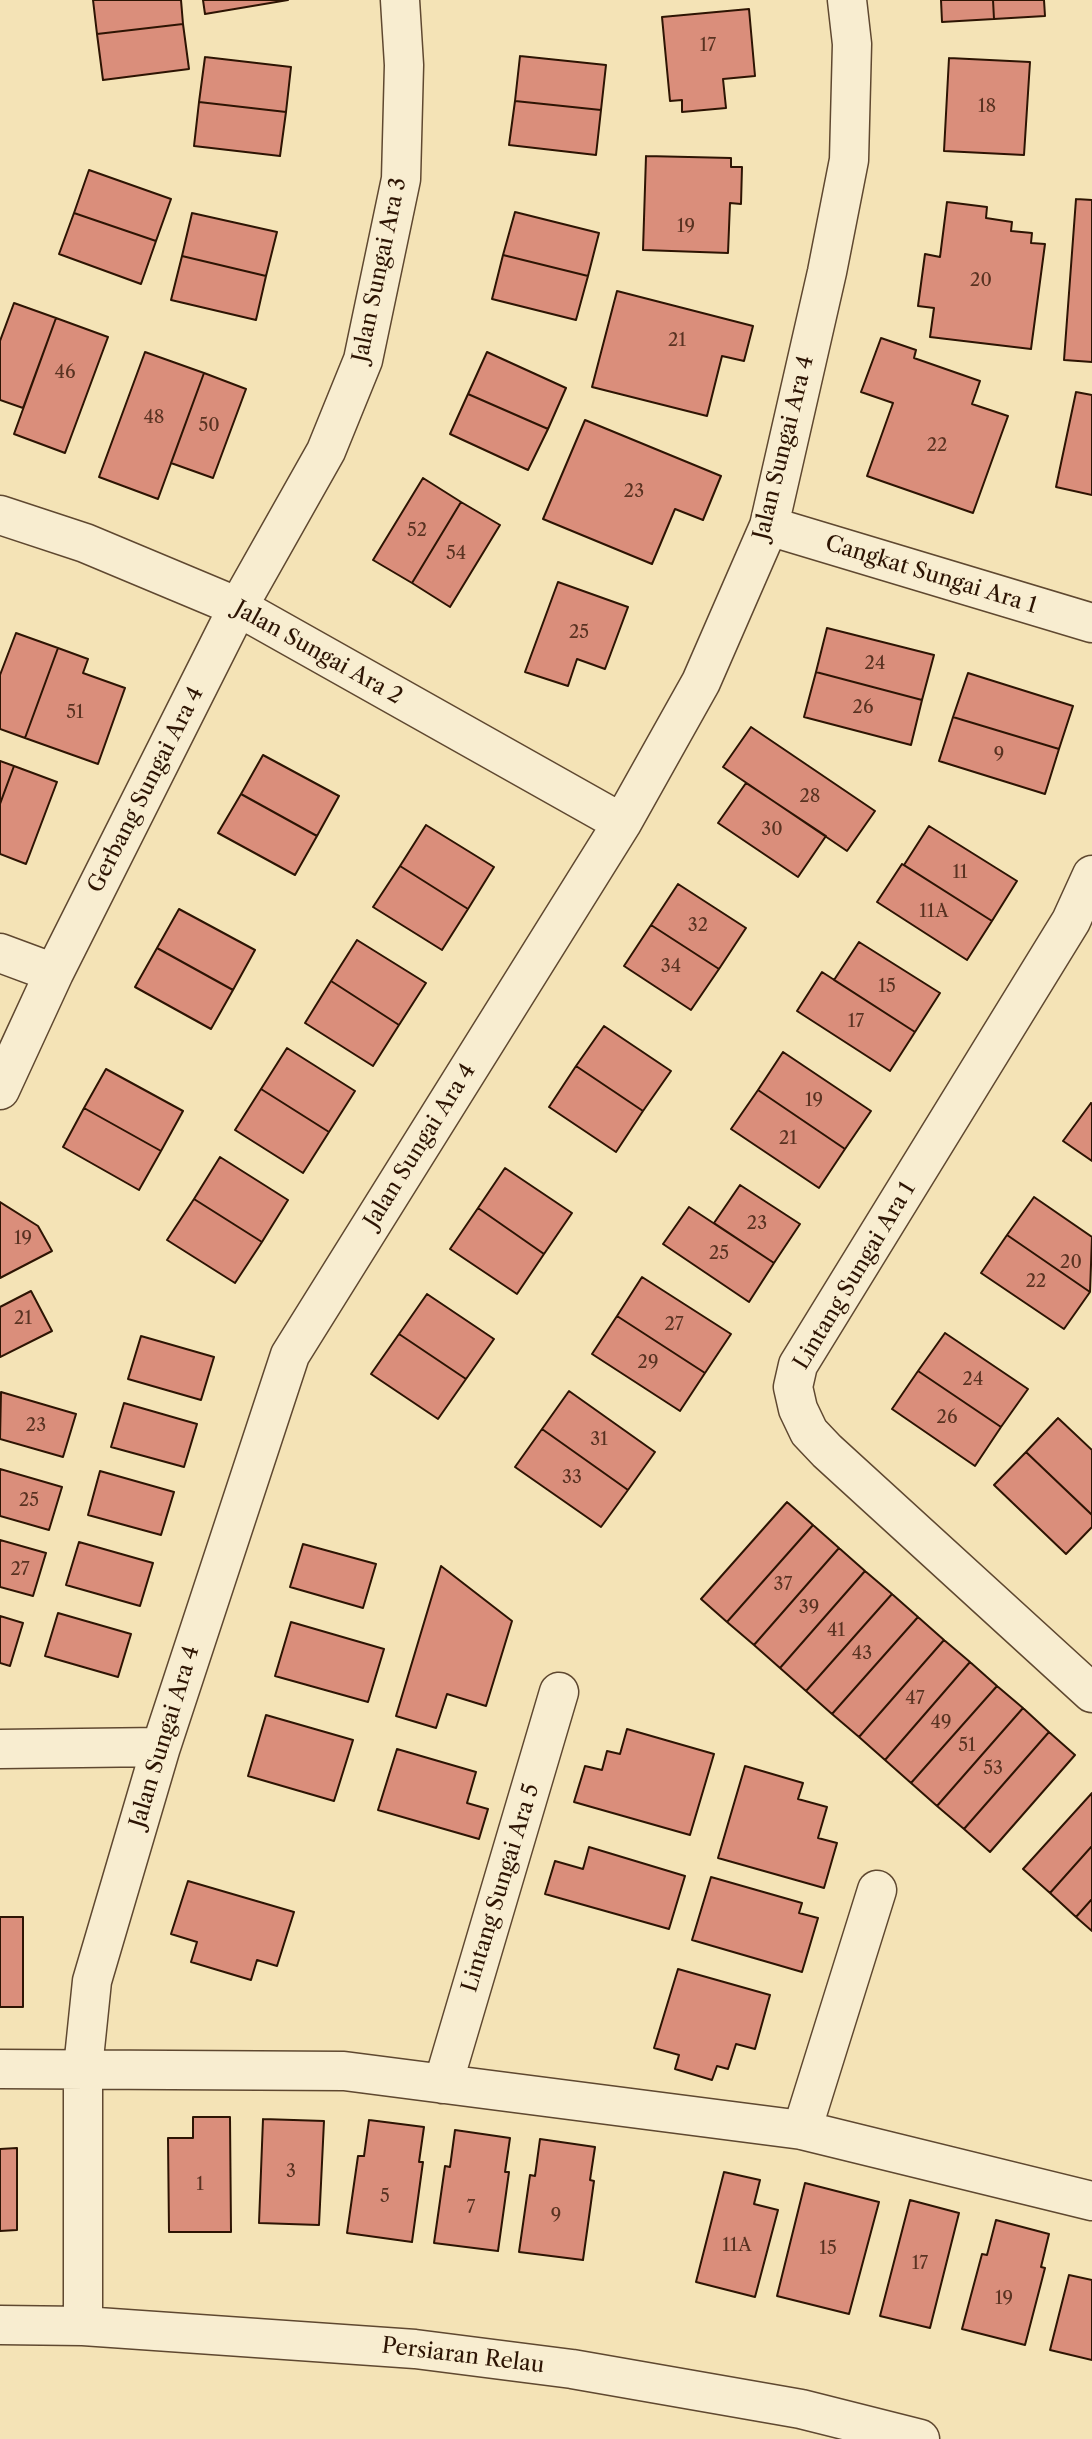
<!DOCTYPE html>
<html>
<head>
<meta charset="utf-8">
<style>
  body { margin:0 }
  canvas { display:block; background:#f4e3b6 }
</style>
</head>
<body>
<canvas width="1092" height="2439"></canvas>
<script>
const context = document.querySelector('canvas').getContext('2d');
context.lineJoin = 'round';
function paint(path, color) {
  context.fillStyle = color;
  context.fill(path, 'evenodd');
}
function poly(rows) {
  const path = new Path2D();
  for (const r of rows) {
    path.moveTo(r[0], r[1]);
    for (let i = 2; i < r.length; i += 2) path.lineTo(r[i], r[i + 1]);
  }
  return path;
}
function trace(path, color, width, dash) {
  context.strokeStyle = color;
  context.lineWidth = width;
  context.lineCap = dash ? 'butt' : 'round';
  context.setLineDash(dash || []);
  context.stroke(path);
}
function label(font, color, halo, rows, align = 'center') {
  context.font = font + ' "Libre Caslon Text",serif';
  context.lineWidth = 6;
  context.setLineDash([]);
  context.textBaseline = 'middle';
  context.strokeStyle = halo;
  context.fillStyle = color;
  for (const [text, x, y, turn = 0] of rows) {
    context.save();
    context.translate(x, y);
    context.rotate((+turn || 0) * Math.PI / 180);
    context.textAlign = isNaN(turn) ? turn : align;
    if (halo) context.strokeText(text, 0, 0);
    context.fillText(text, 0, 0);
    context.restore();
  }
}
const building = poly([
  [93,0,181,0,183,24,97,34,93,0],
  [203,0,288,0,205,14,203,0],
  [941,0,993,0,994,19,942,22,941,0],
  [993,0,1044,0,1045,16,994,19,993,0],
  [749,9,755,76,723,79,726,108,682,112,682,100,670,101,662,17,749,9],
  [183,24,189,69,103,80,97,34,183,24],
  [520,56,606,65,601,110,515,101,520,56],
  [205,57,291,67,286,112,199,102,205,57],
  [949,58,1030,62,1024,155,944,151,949,58],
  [515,101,601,110,596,155,509,145,515,101],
  [199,102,286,112,280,156,194,146,199,102],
  [646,156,731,158,731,167,742,167,741,204,730,203,728,253,643,250,646,156],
  [89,170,171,199,156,241,74,213,89,170],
  [1076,199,1092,200,1092,362,1064,360,1076,199],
  [947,202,987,207,986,218,1012,222,1011,231,1032,233,1031,243,1045,244,1031,349,930,337,934,308,918,306,925,254,940,257,947,202],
  [515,212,599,233,588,276,503,255,515,212],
  [74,213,156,241,141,284,59,254,74,213],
  [192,213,277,232,266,276,182,256,192,213],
  [503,255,588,276,576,320,492,299,503,255],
  [182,256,266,276,256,320,171,300,182,256],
  [617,291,753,326,744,361,722,356,707,416,592,387,617,291],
  [14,303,56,318,23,408,0,400,0,341,14,303],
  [56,318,108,337,65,453,14,434,56,318],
  [881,338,916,350,914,358,980,381,972,404,1008,416,973,513,867,476,893,403,861,392,881,338],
  [145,352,204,373,158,499,99,477,145,352],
  [487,352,566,388,548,429,468,394,487,352],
  [204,373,246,389,213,478,171,463,204,373],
  [1076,392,1092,395,1092,495,1056,487,1076,392],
  [468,394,548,429,528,470,450,434,468,394],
  [585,420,721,476,703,520,675,509,652,564,543,519,585,420],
  [423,478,461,502,412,583,373,560,423,478],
  [461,502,500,525,450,607,412,583,461,502],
  [558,582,628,607,605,669,577,659,568,686,525,672,558,582],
  [827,628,934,655,922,700,816,672,827,628],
  [16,633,58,648,25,738,0,729,0,675,16,633],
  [58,648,88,659,83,673,125,688,98,764,25,738,58,648],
  [816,672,922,700,911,745,804,717,816,672],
  [968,673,1073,706,1059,749,953,717,968,673],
  [953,717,1059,749,1045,794,939,761,953,717],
  [751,727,875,811,847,851,723,767,751,727],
  [263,755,339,796,317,836,241,794,263,755],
  [0,761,14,766,0,804,0,761],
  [14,766,57,782,26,864,0,854,0,804,14,766],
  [746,783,826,836,798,877,718,823,746,783],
  [241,794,317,836,295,875,218,833,241,794],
  [426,825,494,867,468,909,400,866,426,825],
  [929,826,1017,881,992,921,904,865,929,826],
  [902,864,992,921,967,960,877,902,902,864],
  [400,866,468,909,442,950,373,907,400,866],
  [678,884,746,928,719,969,651,925,678,884],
  [179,909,255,950,233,990,157,948,179,909],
  [651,925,719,969,691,1010,624,966,651,925],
  [357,940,426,983,399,1025,331,981,357,940],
  [859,942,940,993,915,1032,834,980,859,942],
  [157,948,233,990,211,1029,135,987,157,948],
  [822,972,915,1032,890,1071,797,1011,822,972],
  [331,981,399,1025,373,1066,305,1023,331,981],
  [604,1026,671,1071,643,1111,576,1066,604,1026],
  [287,1048,355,1091,329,1132,261,1089,287,1048],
  [783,1052,871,1111,845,1149,758,1090,783,1052],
  [576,1066,643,1111,616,1152,549,1107,576,1066],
  [106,1069,183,1111,161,1151,84,1108,106,1069],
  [261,1089,329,1132,303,1173,235,1130,261,1089],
  [758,1090,845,1149,819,1188,731,1129,758,1090],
  [1091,1103,1092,1104,1092,1161,1063,1141,1091,1103],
  [84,1108,161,1151,139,1190,63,1147,84,1108],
  [220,1157,288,1200,262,1242,194,1199,220,1157],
  [505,1168,572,1213,544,1254,478,1208,505,1168],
  [740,1185,800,1224,774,1263,714,1223,740,1185],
  [1034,1197,1092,1237,1090,1292,1007,1235,1034,1197],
  [194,1199,262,1242,235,1283,167,1240,194,1199],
  [0,1202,38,1226,52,1251,0,1278,0,1202],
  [689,1207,774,1263,749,1302,663,1244,689,1207],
  [478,1208,544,1254,517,1294,450,1249,478,1208],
  [1007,1235,1090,1292,1064,1329,981,1273,1007,1235],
  [642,1277,731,1334,705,1373,617,1316,642,1277],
  [31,1291,52,1331,0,1357,0,1307,31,1291],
  [427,1294,494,1339,466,1379,399,1334,427,1294],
  [617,1316,705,1373,680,1411,592,1354,617,1316],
  [945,1333,1028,1389,1001,1427,918,1371,945,1333],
  [399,1334,466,1379,438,1419,371,1374,399,1334],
  [141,1336,214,1357,201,1400,128,1379,141,1336],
  [918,1371,1001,1427,975,1466,892,1409,918,1371],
  [569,1391,655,1452,628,1490,542,1429,569,1391],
  [1,1392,76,1414,63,1457,0,1439,1,1392],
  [124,1403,197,1424,184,1467,111,1447,124,1403],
  [1058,1418,1092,1450,1092,1515,1026,1452,1058,1418],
  [542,1429,628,1490,601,1527,515,1467,542,1429],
  [1026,1452,1092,1515,1092,1527,1066,1554,994,1485,1026,1452],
  [0,1469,62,1487,49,1530,0,1516,0,1469],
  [100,1471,174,1492,161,1535,88,1515,100,1471],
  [787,1502,813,1525,727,1622,701,1599,787,1502],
  [813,1525,839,1548,754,1645,727,1622,813,1525],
  [0,1540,46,1553,33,1596,0,1587,0,1540],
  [79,1542,153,1563,140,1606,66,1585,79,1542],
  [303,1544,376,1564,363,1608,290,1587,303,1544],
  [839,1548,865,1571,780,1668,754,1645,839,1548],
  [441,1566,512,1621,486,1706,447,1694,436,1728,396,1716,441,1566],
  [865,1571,892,1594,806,1691,780,1668,865,1571],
  [892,1594,918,1617,832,1714,806,1691,892,1594],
  [58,1613,131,1634,118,1677,45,1656,58,1613],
  [0,1616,23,1623,10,1666,0,1663,0,1616],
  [918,1617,944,1640,859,1737,832,1714,918,1617],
  [291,1622,384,1649,368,1702,275,1676,291,1622],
  [944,1640,970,1662,885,1760,859,1737,944,1640],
  [970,1662,997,1686,911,1783,885,1760,970,1662],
  [997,1686,1023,1708,937,1806,911,1783,997,1686],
  [1023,1708,1049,1732,964,1829,937,1806,1023,1708],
  [266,1715,353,1740,334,1801,248,1776,266,1715],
  [627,1729,714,1754,690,1835,574,1802,585,1766,602,1770,607,1751,620,1754,627,1729],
  [1049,1732,1075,1755,990,1852,964,1829,1049,1732],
  [397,1749,476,1772,467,1803,488,1809,479,1839,378,1810,397,1749],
  [745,1766,803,1783,798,1799,827,1807,818,1838,837,1843,824,1888,718,1858,745,1766],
  [1092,1793,1092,1846,1050,1893,1023,1869,1092,1793],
  [1092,1846,1092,1899,1076,1917,1050,1893,1092,1846],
  [589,1847,685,1876,669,1929,545,1894,555,1861,583,1869,589,1847],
  [711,1877,802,1903,799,1913,818,1918,802,1972,692,1940,711,1877],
  [188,1881,294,1912,277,1966,257,1960,251,1980,191,1962,197,1942,171,1934,188,1881],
  [1092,1899,1092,1931,1076,1917,1092,1899],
  [0,1917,23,1917,23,2007,0,2007,0,1917],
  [678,1969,770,1995,755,2049,736,2044,728,2069,717,2066,712,2080,675,2069,679,2055,654,2048,678,1969],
  [193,2117,230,2117,231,2232,169,2232,168,2138,193,2138,193,2117],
  [263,2119,324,2121,319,2225,259,2223,263,2119],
  [369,2120,424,2127,419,2162,423,2162,412,2242,347,2233,358,2156,364,2156,369,2120],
  [455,2130,510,2138,505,2172,509,2172,498,2251,434,2243,445,2166,450,2167,455,2130],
  [540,2139,595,2147,590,2180,594,2181,583,2260,519,2252,530,2175,535,2176,540,2139],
  [17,2148,17,2230,0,2231,0,2149,17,2148],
  [724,2172,760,2180,754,2204,778,2210,755,2297,696,2282,724,2172],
  [805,2183,879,2202,849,2314,777,2296,805,2183],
  [910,2200,959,2213,930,2328,880,2316,910,2200],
  [996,2220,1049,2234,1041,2267,1045,2268,1025,2345,962,2329,982,2254,987,2255,996,2220],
  [1069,2275,1092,2280,1092,2360,1050,2350,1069,2275]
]);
paint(building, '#da8e7b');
trace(building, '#2d1403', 2);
const minor = poly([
  [0,515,85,543,238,607,622,823],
  [769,526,1092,623],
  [1092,875,1071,921,798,1365,793,1387,798,1409,809,1432,827,1451,1092,1693],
  [0,953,54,973],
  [0,1090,54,973,238,607,326,451,363,360,401,179,404,65,400,0],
  [0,1749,161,1747],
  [0,2069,344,2071,802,2130,1092,2201],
  [443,2084,559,1692],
  [802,2130,877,1890],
  [0,2325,83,2326,415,2349,572,2369,801,2409,920,2439],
  [83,2326,83,2068,92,1981,161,1747,290,1355,622,823,701,682,769,526,827,272,849,160,852,44,847,0]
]);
trace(minor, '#5f4830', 41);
trace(minor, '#f8edd0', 38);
label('18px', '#583221', null, [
  ["17",708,46],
  ["18",987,107],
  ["19",686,227],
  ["20",981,281],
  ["21",677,341],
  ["46",65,373],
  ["48",154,418],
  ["50",209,426],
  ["22",937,446],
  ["23",634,492],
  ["52",417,531],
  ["54",456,554],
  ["25",579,633],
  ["24",875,664],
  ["26",863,708],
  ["51",75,713],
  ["9",999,755],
  ["28",810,797],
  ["30",772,830],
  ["11",960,873],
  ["11A",934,912],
  ["32",698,926],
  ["34",671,967],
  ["15",887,987],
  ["17",856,1022],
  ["19",814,1101],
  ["21",788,1139],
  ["23",757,1224],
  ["19",23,1239],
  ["25",719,1254],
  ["20",1071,1263],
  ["22",1036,1282],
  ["21",23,1319],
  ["27",674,1325],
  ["29",648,1363],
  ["24",973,1380],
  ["26",947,1418],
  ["23",36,1426],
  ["31",599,1440],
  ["33",572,1478],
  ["25",29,1501],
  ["27",20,1570],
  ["37",783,1585],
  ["39",809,1608],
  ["41",836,1631],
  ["43",862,1654],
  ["47",915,1699],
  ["49",941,1723],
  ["51",967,1746],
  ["53",993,1769],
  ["3",291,2172],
  ["1",200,2185],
  ["5",385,2197],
  ["7",471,2208],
  ["9",556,2216],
  ["11A",737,2246],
  ["15",828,2249],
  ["17",920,2264],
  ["19",1004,2299]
]);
label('22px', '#2d1403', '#f8edd0', [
  ["Jalan Sungai Ara 3",380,270,-78],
  ["Jalan Sungai Ara 4",784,448,-76],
  ["Cangkat Sungai Ara 1",931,575,17],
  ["Jalan Sungai Ara 2",318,653,29],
  ["Gerbang Sungai Ara 4",146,790,-63],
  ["Jalan Sungai Ara 4",420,1146,-58],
  ["Lintang Sungai Ara 1",855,1276,-59],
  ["Jalan Sungai Ara 4",165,1737,-73],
  ["Lintang Sungai Ara 5",501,1888,-73],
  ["Persiaran Relau",463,2356,7]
]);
</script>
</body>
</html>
